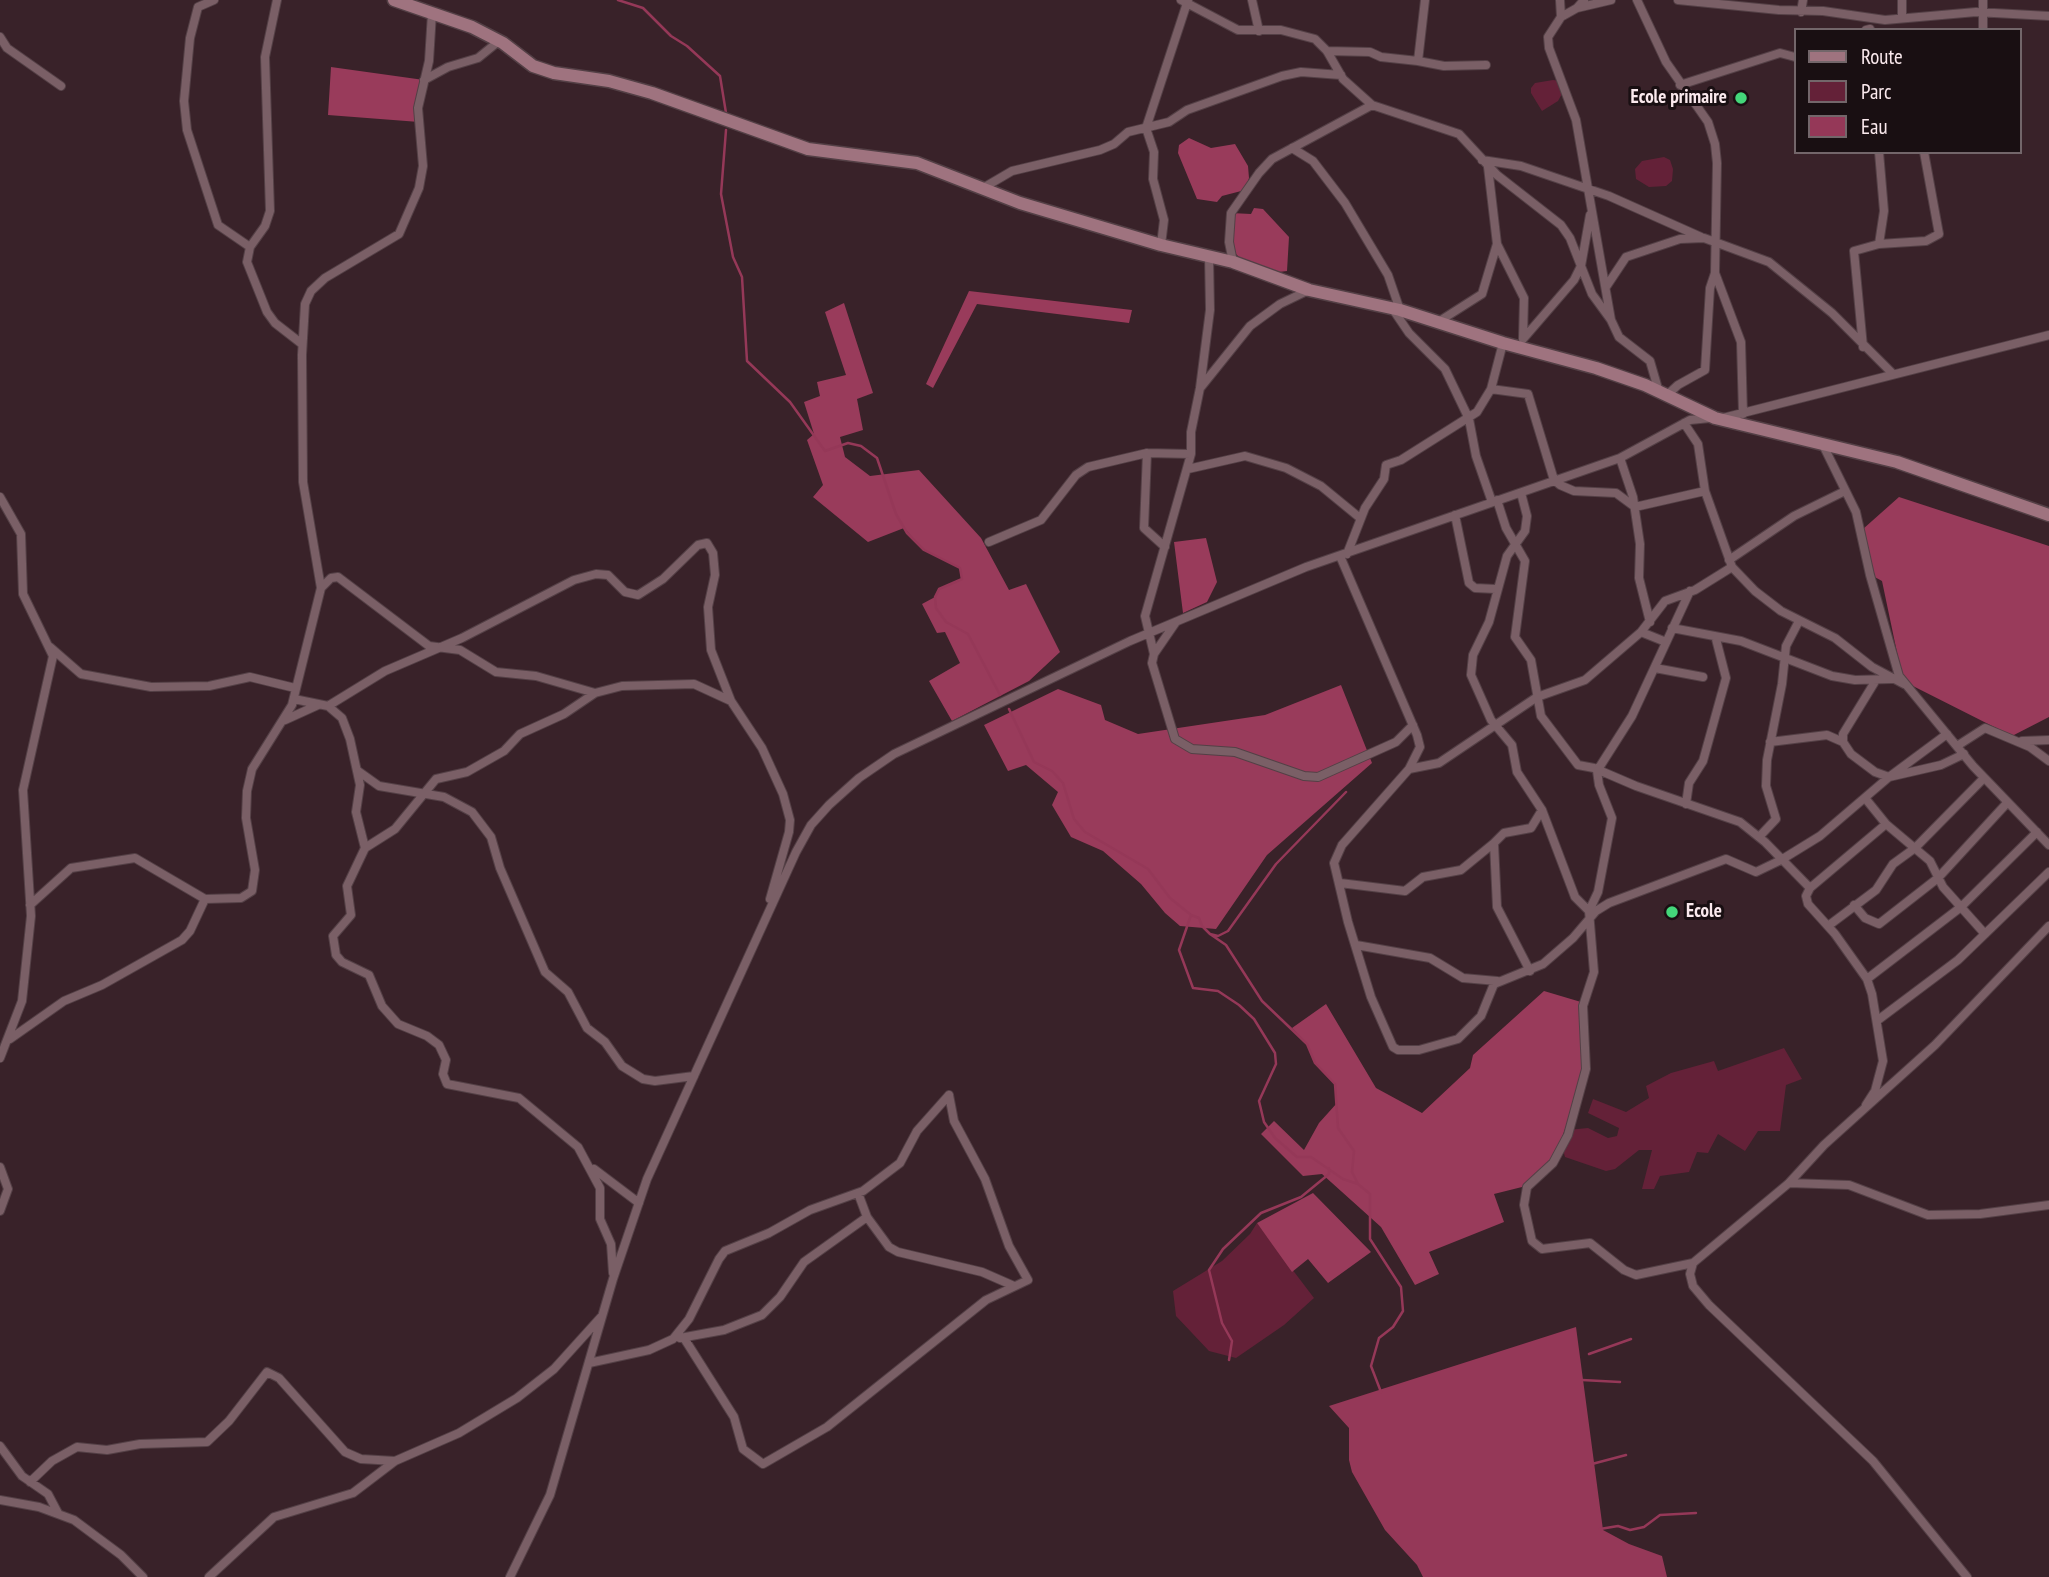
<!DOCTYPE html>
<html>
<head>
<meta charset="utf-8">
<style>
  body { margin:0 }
  #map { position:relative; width:2049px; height:1577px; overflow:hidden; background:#392229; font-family:"PT Sans Narrow",sans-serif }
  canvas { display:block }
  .legend { position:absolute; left:1794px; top:28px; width:228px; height:126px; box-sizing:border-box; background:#190f12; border:2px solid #73666a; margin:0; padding:9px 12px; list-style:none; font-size:21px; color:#fae9ed }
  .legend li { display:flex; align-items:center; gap:14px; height:35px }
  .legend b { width:35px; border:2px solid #73666a }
</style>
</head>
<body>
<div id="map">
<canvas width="2049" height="1577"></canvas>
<ul class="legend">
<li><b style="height:9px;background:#9f737f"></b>Route</li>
<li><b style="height:19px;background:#642138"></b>Parc</li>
<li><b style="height:19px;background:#953858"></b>Eau</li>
</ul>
</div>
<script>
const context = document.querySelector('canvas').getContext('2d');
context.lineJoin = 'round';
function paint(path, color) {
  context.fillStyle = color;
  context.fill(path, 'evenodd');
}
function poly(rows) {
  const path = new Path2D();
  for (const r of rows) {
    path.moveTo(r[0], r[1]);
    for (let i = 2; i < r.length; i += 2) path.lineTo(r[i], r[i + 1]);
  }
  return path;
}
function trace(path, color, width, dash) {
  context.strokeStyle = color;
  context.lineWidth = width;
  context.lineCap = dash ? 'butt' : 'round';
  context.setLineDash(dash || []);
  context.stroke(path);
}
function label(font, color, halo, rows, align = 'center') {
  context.font = font + ' "PT Sans Narrow",sans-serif';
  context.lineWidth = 6;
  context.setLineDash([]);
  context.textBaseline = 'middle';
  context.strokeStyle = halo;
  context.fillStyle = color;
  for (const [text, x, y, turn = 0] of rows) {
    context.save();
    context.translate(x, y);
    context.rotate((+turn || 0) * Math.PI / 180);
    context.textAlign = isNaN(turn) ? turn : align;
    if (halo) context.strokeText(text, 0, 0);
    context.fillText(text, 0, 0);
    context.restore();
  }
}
paint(poly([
  [1553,80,1561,81,1564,90,1558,101,1542,111,1531,93,1531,88,1535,83],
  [1664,157,1670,160,1673,169,1672,181,1666,186,1649,187,1636,179,1635,169,1642,161],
  [1784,1048,1802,1079,1786,1085,1780,1131,1758,1131,1745,1151,1718,1134,1708,1153,1697,1152,1689,1172,1660,1176,1654,1189,1642,1189,1652,1150,1639,1150,1615,1169,1606,1171,1565,1157,1561,1142,1568,1130,1588,1128,1608,1138,1617,1136,1619,1128,1588,1113,1593,1099,1626,1112,1649,1098,1646,1086,1671,1073,1714,1061,1718,1071],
  [1257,1223,1314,1298,1284,1325,1236,1358,1209,1351,1176,1316,1173,1291,1222,1261,1250,1234]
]), '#642138');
paint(poly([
  [331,67,424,80,419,122,328,115],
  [1189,138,1211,148,1235,144,1248,166,1249,178,1245,190,1222,196,1217,202,1197,199,1178,153,1179,145],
  [1254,208,1263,209,1289,237,1287,271,1279,272,1240,258,1235,253,1231,238,1231,213,1251,214],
  [969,291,1132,310,1129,323,977,304,933,388,926,384],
  [844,303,873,393,857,399,863,430,840,437,845,457,870,476,919,470,981,538,1009,590,1026,584,1060,652,1029,681,952,721,929,681,960,663,945,632,937,633,922,604,935,597,939,589,961,579,960,568,924,550,904,528,868,542,813,497,823,485,807,440,814,434,804,402,820,396,817,382,846,375,825,312],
  [1899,497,2049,546,2049,717,2012,736,1903,681,1882,581,1871,575,1863,529],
  [1206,538,1217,582,1207,602,1183,613,1174,542],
  [1341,685,1372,763,1267,855,1216,929,1180,926,1165,913,1141,884,1103,851,1071,837,1052,805,1058,792,1026,765,1008,771,984,725,1058,689,1101,705,1105,720,1138,734,1265,715],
  [1544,991,1581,1002,1582,1080,1556,1155,1526,1186,1494,1194,1504,1222,1429,1252,1439,1274,1415,1285,1381,1227,1322,1174,1303,1176,1261,1134,1274,1121,1304,1150,1319,1123,1337,1103,1335,1084,1315,1063,1307,1044,1292,1028,1326,1004,1376,1088,1422,1113,1470,1068,1473,1055],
  [1313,1193,1371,1252,1328,1283,1308,1259,1292,1272,1257,1223]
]), '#993b5b');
paint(poly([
  [1576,1327,1603,1530,1629,1544,1662,1556,1667,1577,1423,1577,1417,1565,1385,1530,1352,1472,1349,1460,1349,1428,1329,1406]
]), '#953858');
trace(poly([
  [618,0,643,8,671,36,687,46,720,76,726,113],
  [726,130,721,194,733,257,742,277,747,361,790,402,825,451,848,443,861,446,877,458,896,514,907,533,924,550,960,568,962,579,939,589,935,597,936,608,946,622,968,634,1000,695],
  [1009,709,1034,762,1052,771,1063,783,1074,819,1085,832,1148,869,1170,898,1191,915,1179,950,1193,988,1218,991,1239,1005,1254,1019,1275,1053,1276,1064,1259,1101,1264,1122,1275,1138,1297,1157,1311,1157,1343,1179,1358,1184,1370,1194,1370,1239,1401,1287,1403,1311,1393,1327,1379,1338,1371,1366,1381,1392],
  [1191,915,1199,918,1202,926,1210,934,1218,936,1228,931,1276,864,1346,792],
  [1210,934,1226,945,1262,1001,1307,1044,1315,1063,1335,1084,1338,1128,1354,1151,1352,1172,1358,1184],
  [1589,1354,1631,1339],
  [1229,1360,1232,1341,1222,1323,1209,1270,1223,1249,1261,1213,1301,1197,1329,1174,1329,1168],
  [1582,1380,1620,1382],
  [1592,1464,1626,1455],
  [1600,1529,1618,1526,1630,1530,1644,1527,1660,1515,1696,1513]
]), '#953858', 2.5);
const street = poly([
  [214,0,198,7,190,38,184,101,187,130,218,225,250,247],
  [277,0,265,57,270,211,265,226,250,247,247,262,267,312,275,323,302,344],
  [1181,0,1238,30,1281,30,1315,39,1327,51,1343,79,1372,105,1459,134,1497,175,1561,225,1570,238,1592,294,1611,320],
  [1252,0,1259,31],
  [1425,0,1418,61,1444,66,1486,65],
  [1560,0,1561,17,1548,37,1549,48,1576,120,1611,320,1619,337,1650,361,1659,392],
  [1637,0,1666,62,1708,122,1715,144,1717,163,1715,273,1741,342,1743,414],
  [1678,0,1779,10,1823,11,1885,20,1976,12,2049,16],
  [1983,0,1983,30],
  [1577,8,1611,0],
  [1801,12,1803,0],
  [1561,17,1577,8,1584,0],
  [1902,18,1902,0],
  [1866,30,1870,29],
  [0,37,7,48,61,86],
  [1327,51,1370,52,1381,57,1418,61],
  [424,80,448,67,478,58,499,41],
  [1680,85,1780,53,1795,57],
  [1292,148,1313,161,1345,203,1388,275,1400,310],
  [1482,160,1521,166,1609,196,1701,237],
  [1488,167,1497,244,1524,298,1523,339],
  [983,188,1012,171,1100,150,1114,144,1128,132,1169,122,1187,110,1282,76,1301,72,1341,75],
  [1879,244,1884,211,1879,152],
  [1161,245,1164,220,1153,179,1154,152,1146,128,1188,0],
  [1209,256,1210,310,1200,388,1191,432,1191,454,1145,616,1154,654,1152,663,1175,739,1192,749,1235,752,1304,776,1318,777,1396,742,1413,725],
  [1233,262,1229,242,1231,213,1259,173,1272,159,1372,105],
  [1606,287,1626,257,1680,239,1704,238,1769,262,1832,313,1892,373],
  [1392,308,1409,333,1445,369,1469,419,1476,456,1492,502],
  [1438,322,1482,294,1497,244],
  [1524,338,1574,280,1581,266,1590,215],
  [1863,347,1854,251,1879,244,1926,241,1939,234,1924,152],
  [1201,387,1250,326,1280,304,1309,290],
  [1491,389,1528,394,1554,480,1560,485,1574,491,1616,493,1635,507,1705,491],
  [1666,396,1678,385,1705,370,1710,288,1715,273],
  [1723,418,2049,335],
  [1684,423,1698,444,1705,491,1732,567,1755,591,1781,611,1835,638,1872,667,1904,684],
  [1823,445,1856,512,1870,575,1899,676,1973,766,2049,845],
  [1147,453,1144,528,1165,547],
  [1620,458,1633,497,1640,544,1639,578,1650,622],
  [1188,469,1245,456,1286,468,1321,486,1360,518],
  [1521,493,1527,516,1525,531,1507,556,1489,622,1473,655,1471,675,1491,720,1512,745,1517,772,1542,810,1575,897,1589,911],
  [0,497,21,534,23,594,53,656,23,790,31,916,22,1001,0,1058],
  [1497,500,1506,528,1525,561,1515,637,1531,660,1541,716,1578,765,1594,768,1636,786,1740,822,1765,842,1810,888,1806,896,1808,904,1835,934,1867,979,1872,994,1883,1061,1875,1091,1866,1105],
  [1455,515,1469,583,1475,588,1496,589],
  [989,542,1041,520,1076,475,1088,467,1147,453,1191,454],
  [1347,554,1365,508,1384,479,1386,465,1401,460,1477,412,1491,389,1503,343],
  [1340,556,1417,735,1420,747,1409,769],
  [1729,560,1794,516,1845,491],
  [1732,567,1695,590,1665,601,1641,632,1585,680,1537,697,1439,763,1409,769,1342,845,1334,863,1348,922,1371,997,1393,1047,1398,1050,1419,1050,1458,1039,1481,1016,1494,984,1543,964,1573,938,1596,911,1609,903,1726,859,1756,872,1781,860,1820,836,1889,777,1947,734],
  [321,588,331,578,338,577,429,646,460,650,496,672,536,676,595,693],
  [1690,591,1632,716,1597,771,1599,785,1612,818,1598,892,1589,911,1594,972,1583,1006,1586,1069,1568,1135,1553,1163,1527,1187,1524,1205,1532,1241,1542,1249,1590,1243,1624,1270,1636,1275,1693,1263],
  [1672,628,1741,641,1832,676,1855,680,1891,679],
  [1641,632,1666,642],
  [50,647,81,674,151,687,209,686,250,677,295,688],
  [1154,654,1176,622],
  [1655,668,1703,677],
  [1876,680,1843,734,1843,742,1851,754,1875,772,1889,777,1941,765,1964,754],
  [294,699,328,706,342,718,350,739,360,785,356,812,365,848,347,886,351,915,333,936,336,955,342,962,369,975,382,1006,398,1024,427,1036,439,1045,446,1060,443,1074,447,1084,519,1098,578,1147,600,1188,600,1219,611,1244,613,1273],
  [328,706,385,671,462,638,574,580,596,574,608,575,625,592,638,595,663,579,698,545,707,543,713,553,715,575,708,607,711,650,731,701],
  [285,720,318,705],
  [2022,741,2049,740],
  [1770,742,1827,735,1843,742],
  [1957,746,1985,728,2030,747,2049,761],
  [358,771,379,786,444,797,472,812,491,837,500,868,545,972,568,992,587,1028,605,1042,622,1066,643,1079,655,1081,694,1076],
  [1865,798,1886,824,1930,861,1943,887,1985,934],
  [1686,804,1689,783,1703,761,1726,678,1716,639],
  [1759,837,1776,819,1766,786,1767,760,1782,684,1786,646,1799,621],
  [365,848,395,829,436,779,467,772,504,751,520,734,564,714,595,693,622,686,694,684,731,701,762,748,783,794,790,820,789,832,770,899],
  [1340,883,1405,891,1423,877,1461,870,1494,843],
  [1810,888,1886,824],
  [30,905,71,868,135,858,205,899,241,898,252,891,255,870,246,818,247,791,252,769,292,705,321,588,303,482,302,355,305,304,311,291,325,278,399,234,419,188,423,166,418,108,429,61,432,13],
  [1854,905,1865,918,1879,924,1938,878,2007,803],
  [1828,926,1876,890,1893,864,1915,848,1984,778],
  [1356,945,1430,958,1463,978,1497,981],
  [1530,971,1497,907,1494,843,1504,833,1531,828,1542,810],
  [1867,979,1961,907,2037,832],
  [1878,1020,1958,960,2049,872],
  [10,1039,64,1001,102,985,182,940,190,931,205,899],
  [0,1167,8,1189,0,1211],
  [594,1169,639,1203],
  [1789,1183,1849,1185,1928,1215,1980,1214,2049,1205],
  [858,1193,867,1217],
  [680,1338,724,1330,762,1315,780,1297,804,1262,867,1217,889,1247,898,1252,982,1272,1014,1286],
  [684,1338,734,1417,743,1449,763,1464,827,1427,986,1300,1028,1280,1009,1246,985,1179,954,1121,949,1095],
  [589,1363,649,1350,673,1339,689,1319,719,1259,725,1251,769,1233,810,1210,863,1191,900,1163,917,1131,949,1095],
  [0,1446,22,1476,48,1494,58,1513],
  [30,1482,52,1461,77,1447,107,1450,140,1444,207,1442,229,1421,267,1372,279,1378,345,1452,361,1459,395,1461],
  [0,1500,39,1507,74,1520,121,1555,143,1577],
  [209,1577,274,1517,353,1493,395,1461,459,1433,517,1398,554,1369,601,1317],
  [510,1577,550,1495,613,1279,647,1179,796,852,811,825,829,805,859,778,894,754,1130,641,1306,567,1620,458,1690,420,1710,418],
  [1967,1577,1873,1461,1709,1305,1693,1286,1690,1274,1693,1263,1789,1183,1824,1145,1935,1045,2049,926]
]);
const secondary = poly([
  [394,0,472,27,503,43,533,66,554,73,609,81,652,93,808,149,917,163,1020,203,1161,245,1233,262,1309,290,1400,310,1503,343,1596,368,1645,385,1715,418,1897,462,2049,515]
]);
trace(street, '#544046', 10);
trace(secondary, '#544046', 15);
trace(street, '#7a5f66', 8);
trace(secondary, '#9f737f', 12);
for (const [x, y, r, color] of [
  [1741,98,7,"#44d77a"],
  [1672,912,7,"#44d77a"]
]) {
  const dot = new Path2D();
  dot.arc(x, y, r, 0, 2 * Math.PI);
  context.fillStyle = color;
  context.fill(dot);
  trace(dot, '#190f12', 2.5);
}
label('bold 19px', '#fae9ed', '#190f12', [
  ["Ecole primaire",1727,98],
  ["Ecole",1686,912,"left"]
], 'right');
</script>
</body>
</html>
